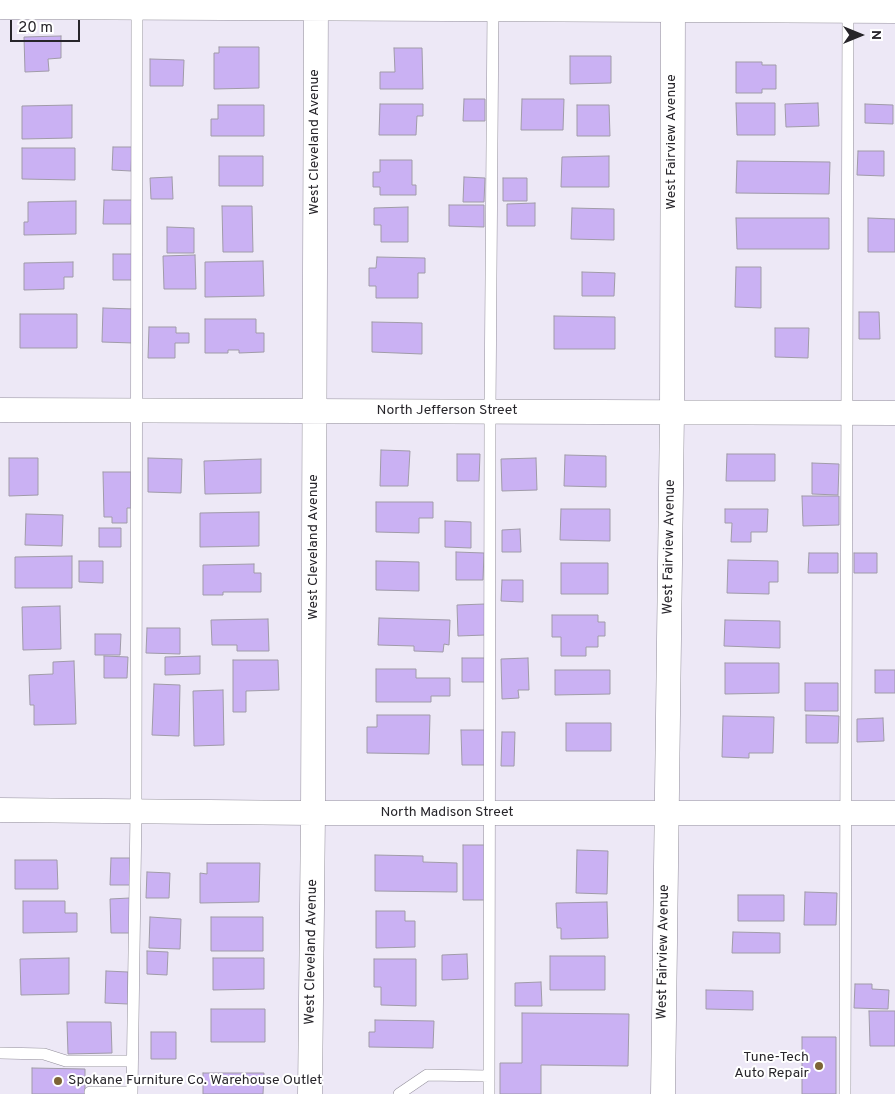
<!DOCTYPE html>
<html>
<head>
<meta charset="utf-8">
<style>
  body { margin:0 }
  #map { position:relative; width:895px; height:1094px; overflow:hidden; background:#ede8f6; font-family:Overpass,sans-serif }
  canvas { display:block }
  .north { position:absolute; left:835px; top:10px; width:50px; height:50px; -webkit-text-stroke:4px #fff; paint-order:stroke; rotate:90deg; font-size:14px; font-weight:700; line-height:20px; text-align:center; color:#27252a }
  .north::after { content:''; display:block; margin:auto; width:18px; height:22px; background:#27252a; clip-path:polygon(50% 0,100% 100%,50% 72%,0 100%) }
  .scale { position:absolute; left:10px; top:20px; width:70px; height:22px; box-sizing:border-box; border:2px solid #27252a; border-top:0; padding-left:6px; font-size:15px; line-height:18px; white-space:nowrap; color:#27252a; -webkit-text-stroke:4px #fff; paint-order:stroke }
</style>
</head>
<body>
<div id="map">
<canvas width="895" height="1094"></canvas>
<div class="north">N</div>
<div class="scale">20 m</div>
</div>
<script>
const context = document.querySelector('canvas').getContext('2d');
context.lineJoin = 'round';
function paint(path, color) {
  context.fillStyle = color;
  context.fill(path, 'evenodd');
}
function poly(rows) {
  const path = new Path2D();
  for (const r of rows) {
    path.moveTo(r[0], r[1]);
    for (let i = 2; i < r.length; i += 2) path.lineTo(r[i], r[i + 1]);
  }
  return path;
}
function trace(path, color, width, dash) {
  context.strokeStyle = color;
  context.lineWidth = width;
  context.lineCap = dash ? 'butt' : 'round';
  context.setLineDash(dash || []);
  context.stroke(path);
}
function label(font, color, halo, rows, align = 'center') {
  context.font = font + ' Overpass,sans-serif';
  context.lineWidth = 4;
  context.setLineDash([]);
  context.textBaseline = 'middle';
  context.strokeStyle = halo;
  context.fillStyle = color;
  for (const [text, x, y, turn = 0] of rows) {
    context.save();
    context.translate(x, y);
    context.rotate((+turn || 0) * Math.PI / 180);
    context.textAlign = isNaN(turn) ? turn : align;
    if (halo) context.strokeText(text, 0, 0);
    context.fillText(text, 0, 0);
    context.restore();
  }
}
const building = poly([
  [61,36,61,58,48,59,49,71,25,72,24,37,61,36],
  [219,47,259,47,259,88,214,89,214,53,219,53,219,47],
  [394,48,422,48,423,89,380,89,380,72,395,72,394,48],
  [570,56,611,56,611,83,570,84,570,56],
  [150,59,184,60,183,86,150,86,150,59],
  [736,62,762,62,762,65,776,65,776,89,762,89,762,93,736,93,736,62],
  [464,99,485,99,485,121,463,121,464,99],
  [522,99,564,99,563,130,521,130,522,99],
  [736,103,775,103,775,135,737,135,736,103],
  [818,103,819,126,786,127,785,104,818,103],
  [380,104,423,104,423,116,417,116,416,135,379,135,380,104],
  [865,104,893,105,893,124,865,123,865,104],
  [72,105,72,138,22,139,22,106,72,105],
  [218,105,264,105,264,136,211,136,211,119,218,119,218,105],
  [577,105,609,105,610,136,577,136,577,105],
  [113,147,132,147,131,171,112,170,113,147],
  [22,148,75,148,75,180,22,179,22,148],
  [858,151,884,151,884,176,857,175,858,151],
  [219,156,263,156,263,186,219,186,219,156],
  [609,156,609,187,561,187,562,157,609,156],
  [380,160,412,160,412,185,416,185,416,195,380,195,380,187,373,187,373,172,380,172,380,160],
  [737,161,830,162,829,194,736,193,737,161],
  [172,177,173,199,151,199,150,178,172,177],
  [464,177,485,178,484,202,463,202,464,177],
  [503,178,527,178,527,201,503,201,503,178],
  [104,200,132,200,131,224,103,224,104,200],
  [76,201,76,234,24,235,24,222,28,222,28,202,76,201],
  [535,203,535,226,507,226,507,204,535,203],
  [449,205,484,205,484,227,449,226,449,205],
  [222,206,252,206,253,252,223,252,222,206],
  [408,207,408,242,381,242,381,225,374,225,374,208,408,207],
  [572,208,614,209,614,240,571,239,572,208],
  [736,218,829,218,829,249,737,249,736,218],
  [868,218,895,219,895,252,868,252,868,218],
  [167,227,194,228,194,253,167,253,167,227],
  [113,254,132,254,132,280,113,280,113,254],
  [195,255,196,289,164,289,163,256,195,255],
  [377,257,425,258,425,273,418,273,418,298,376,298,376,286,369,286,369,268,376,268,377,257],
  [263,261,264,296,205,297,205,262,263,261],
  [73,262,73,277,64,277,64,289,24,290,24,263,73,262],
  [736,267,761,267,761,308,735,307,736,267],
  [582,272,615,273,614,296,582,296,582,272],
  [103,308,134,309,133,343,102,342,103,308],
  [859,312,879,312,880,339,859,339,859,312],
  [20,314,77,314,77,348,20,348,20,314],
  [554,316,615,317,615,349,554,349,554,316],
  [205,319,256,319,256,333,264,333,264,352,239,353,239,350,228,350,228,353,205,353,205,319],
  [372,322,422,323,422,354,372,352,372,322],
  [149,327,176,327,176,333,189,333,189,343,175,343,175,358,148,358,149,327],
  [775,328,809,328,808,358,775,357,775,328],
  [381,450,410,451,408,486,380,486,381,450],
  [457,454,480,454,479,481,457,481,457,454],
  [727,454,775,454,775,481,726,481,727,454],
  [565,455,606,456,606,487,564,486,565,455],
  [9,458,38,458,38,495,9,496,9,458],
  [148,458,182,459,181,493,148,492,148,458],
  [536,458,537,490,502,491,501,459,536,458],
  [261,459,261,493,205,494,204,461,261,459],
  [812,463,839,464,838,495,812,494,812,463],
  [103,472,131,472,131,508,127,508,127,523,112,523,112,517,104,517,103,472],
  [802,496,839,496,839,525,803,526,802,496],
  [376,502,433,502,433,518,419,518,419,533,376,532,376,502],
  [561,509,610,509,610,541,560,540,561,509],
  [725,509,768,509,767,532,751,532,751,542,731,542,732,523,725,523,725,509],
  [259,512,259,546,200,547,200,513,259,512],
  [26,514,63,515,62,546,25,545,26,514],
  [445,521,471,522,471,548,445,547,445,521],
  [99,528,121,528,121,547,99,547,99,528],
  [520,529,521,552,502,552,502,530,520,529],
  [456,552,484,553,483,580,456,580,456,552],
  [809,553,838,553,838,573,808,573,809,553],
  [854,553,877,553,877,573,854,573,854,553],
  [72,556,72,588,15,588,15,557,72,556],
  [728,560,778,561,778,582,769,582,769,594,727,593,728,560],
  [79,561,103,561,103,583,79,582,79,561],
  [376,561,419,562,419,591,376,590,376,561],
  [561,563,608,563,608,594,561,594,561,563],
  [254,564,254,573,261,573,261,592,223,592,223,595,203,595,203,565,254,564],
  [502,580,523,580,523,602,501,601,502,580],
  [485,604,486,635,458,636,457,605,485,604],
  [60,606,61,649,23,650,22,607,60,606],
  [552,615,598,615,598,622,605,622,605,636,598,636,598,647,586,647,586,656,561,656,561,637,552,637,552,615],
  [379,618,450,620,449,645,444,644,443,652,414,651,414,646,378,645,379,618],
  [268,619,269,651,237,651,237,645,212,645,211,620,268,619],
  [725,620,780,621,780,648,724,646,725,620],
  [147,628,180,628,180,654,146,653,147,628],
  [95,634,121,634,120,655,95,655,95,634],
  [104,656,128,657,127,678,104,678,104,656],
  [200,656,200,674,165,675,165,657,200,656],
  [462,658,487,658,487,682,462,682,462,658],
  [528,658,529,690,518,690,519,698,502,699,501,659,528,658],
  [233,660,278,660,279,690,246,691,246,712,233,712,233,660],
  [74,661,76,724,34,725,34,705,30,705,29,675,53,674,53,662,74,661],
  [725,663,779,663,779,693,725,694,725,663],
  [376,669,416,669,416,678,450,678,450,696,431,696,431,702,376,702,376,669],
  [555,670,610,670,610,694,555,695,555,670],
  [875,670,895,670,895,693,875,693,875,670],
  [805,683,838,683,838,711,805,711,805,683],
  [154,684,180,685,179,736,152,735,154,684],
  [223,690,224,745,194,746,193,691,223,690],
  [377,715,430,715,429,754,367,753,367,727,377,727,377,715],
  [806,715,839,716,838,743,806,743,806,715],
  [723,716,774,717,773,753,749,753,749,758,722,757,723,716],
  [883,718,884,741,857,742,857,719,883,718],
  [566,723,611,723,611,751,566,751,566,723],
  [461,730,486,730,487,765,462,765,461,730],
  [502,732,515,732,514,766,501,766,502,732],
  [463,845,485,845,485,900,463,900,463,845],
  [577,850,608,851,607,894,576,893,577,850],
  [375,855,423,856,423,862,457,863,457,892,375,891,375,855],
  [111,858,130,858,130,885,110,885,111,858],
  [15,860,57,860,58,889,15,889,15,860],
  [207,863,260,863,259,902,200,903,200,873,207,874,207,863],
  [147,872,170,873,169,898,146,898,147,872],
  [805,892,837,893,836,925,804,925,805,892],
  [738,895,784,895,784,921,738,921,738,895],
  [130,898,130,933,111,933,110,899,130,898],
  [23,901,65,901,65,913,77,913,77,932,23,933,23,901],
  [607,902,608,938,561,939,561,928,557,928,556,903,607,902],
  [376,911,405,911,405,921,415,921,415,947,376,948,376,911],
  [150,917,181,919,180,949,149,948,150,917],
  [211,917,263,917,263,951,211,951,211,917],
  [733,932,780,933,780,953,732,953,733,932],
  [147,951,168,952,167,975,147,974,147,951],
  [467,954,468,979,442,980,442,955,467,954],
  [550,956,605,956,605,990,550,990,550,956],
  [69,958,69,994,21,995,20,959,69,958],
  [213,958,264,958,264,989,213,990,213,958],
  [374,959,416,959,416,1006,381,1005,381,987,374,987,374,959],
  [106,971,128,972,128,1004,105,1003,106,971],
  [541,982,542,1006,515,1006,515,983,541,982],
  [855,984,872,984,872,989,889,990,888,1009,854,1008,855,984],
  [706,990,753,991,753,1010,706,1009,706,990],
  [211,1009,265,1009,265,1042,211,1042,211,1009],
  [869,1011,895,1011,895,1046,870,1046,869,1011],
  [522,1013,629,1014,628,1066,541,1065,541,1094,500,1094,500,1063,522,1063,522,1013],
  [375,1020,434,1021,433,1048,369,1047,369,1032,375,1032,375,1020],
  [67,1022,111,1022,112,1053,68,1054,67,1022],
  [151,1032,176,1032,176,1059,151,1059,151,1032],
  [802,1037,836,1037,836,1094,802,1094,802,1037],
  [32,1068,85,1069,85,1094,32,1094,32,1068],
  [203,1073,264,1073,263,1094,203,1094,203,1073]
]);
paint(building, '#cab1f3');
trace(building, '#a09ba8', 1);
const lane = poly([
  [0,1053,44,1054,66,1061,132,1061],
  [90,1092,132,1092],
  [132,1094,136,811,137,6],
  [399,1094,427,1075,489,1076],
  [489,1094,490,411,493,7],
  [845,1094,848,8]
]);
const street = poly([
  [0,7,895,11],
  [0,410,895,413],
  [0,810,313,813,895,813],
  [310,1094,313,813,316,0],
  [663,1094,672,412,673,0]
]);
trace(lane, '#938f9b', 12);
trace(street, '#938f9b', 25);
trace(lane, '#fff', 11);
trace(street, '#fff', 24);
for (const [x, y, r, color] of [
  [819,1066,5,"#7d6435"],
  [58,1081,5,"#7d6435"]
]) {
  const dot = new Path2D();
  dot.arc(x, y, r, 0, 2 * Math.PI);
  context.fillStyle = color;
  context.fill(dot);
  trace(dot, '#fff', 2);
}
label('14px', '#27252a', '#fff', [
  ["West Cleveland Avenue",315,142,-90],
  ["West Fairview Avenue",672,142,-90],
  ["North Jefferson Street",447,411],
  ["West Cleveland Avenue",314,547,-90],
  ["West Fairview Avenue",670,547,-89],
  ["North Madison Street",447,813],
  ["West Cleveland Avenue",312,952,-89],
  ["West Fairview Avenue",664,952,-89]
]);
label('14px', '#27252a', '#fff', [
  ["Tune-Tech",809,1058],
  ["Auto Repair",809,1074],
  ["Spokane Furniture Co. Warehouse Outlet",68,1081,"left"]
], 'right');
</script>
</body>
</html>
